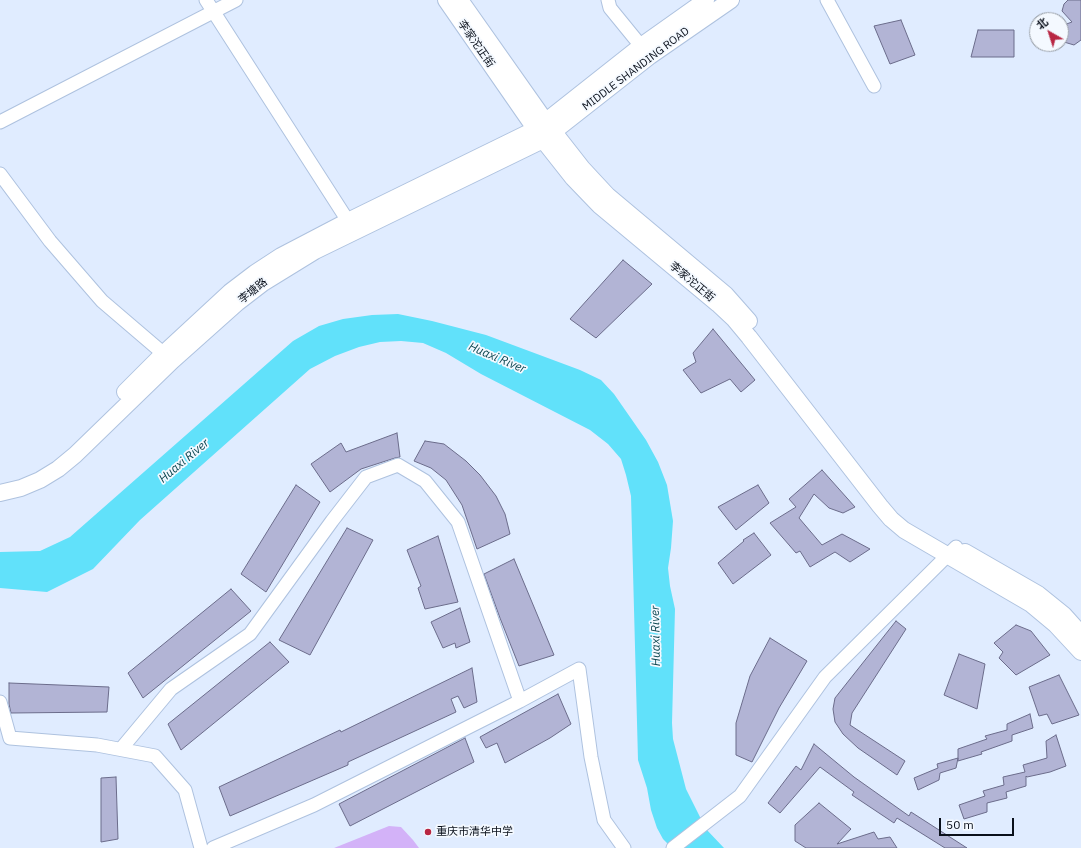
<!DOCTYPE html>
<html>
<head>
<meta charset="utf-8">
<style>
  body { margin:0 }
  #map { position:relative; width:1081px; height:848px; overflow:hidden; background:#e0ecff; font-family:"IBM Plex Sans","Noto Sans SC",sans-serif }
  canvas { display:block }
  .north { position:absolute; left:1029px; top:12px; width:40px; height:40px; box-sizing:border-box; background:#f4f9ff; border:1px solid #969ca4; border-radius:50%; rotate:321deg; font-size:11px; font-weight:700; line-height:16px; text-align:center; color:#0a101b }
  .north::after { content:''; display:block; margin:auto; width:14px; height:18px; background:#b82643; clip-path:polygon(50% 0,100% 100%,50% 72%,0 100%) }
  .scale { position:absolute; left:939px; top:818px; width:75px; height:18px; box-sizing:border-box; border:2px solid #0a101b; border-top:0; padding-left:5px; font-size:12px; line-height:14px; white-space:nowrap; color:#0a101b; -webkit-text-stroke:3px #f4f9ff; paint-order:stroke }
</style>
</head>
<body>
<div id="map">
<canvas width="1081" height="848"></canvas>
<div class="north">北</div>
<div class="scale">50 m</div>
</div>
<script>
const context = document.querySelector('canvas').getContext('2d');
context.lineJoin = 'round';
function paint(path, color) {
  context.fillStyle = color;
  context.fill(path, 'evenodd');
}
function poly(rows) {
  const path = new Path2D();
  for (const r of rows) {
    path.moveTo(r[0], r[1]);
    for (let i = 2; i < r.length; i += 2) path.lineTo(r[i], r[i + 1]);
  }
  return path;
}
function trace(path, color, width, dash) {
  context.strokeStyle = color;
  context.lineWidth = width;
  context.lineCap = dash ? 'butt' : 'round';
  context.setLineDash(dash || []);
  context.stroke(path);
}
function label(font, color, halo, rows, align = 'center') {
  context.font = font + ' "IBM Plex Sans","Noto Sans SC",sans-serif';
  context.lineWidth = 3.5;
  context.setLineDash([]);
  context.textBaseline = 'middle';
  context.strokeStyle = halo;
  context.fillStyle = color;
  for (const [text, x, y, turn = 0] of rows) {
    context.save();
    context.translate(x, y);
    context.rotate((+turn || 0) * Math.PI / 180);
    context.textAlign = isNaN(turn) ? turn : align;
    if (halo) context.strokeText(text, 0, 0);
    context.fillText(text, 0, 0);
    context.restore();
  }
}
paint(poly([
  [389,826,401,827,413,840,419,848,334,848]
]), '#d3b2f8');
paint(poly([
  [398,314,432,321,486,335,580,370,601,380,614,394,646,440,658,462,667,485,673,521,671,548,668,568,670,586,675,609,672,723,673,739,686,789,706,829,724,848,672,848,663,839,657,828,651,810,647,788,638,760,631,496,626,475,621,459,608,444,590,430,481,374,446,353,423,343,401,341,380,342,359,347,335,356,310,369,140,520,93,569,47,592,0,588,0,552,40,551,70,537,293,341,319,326,343,319,372,315]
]), '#61e1fa');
const building = poly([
  [1068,0,1081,0,1081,40,1074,45,1064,42,1061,36,1061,26,1072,22,1062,11,1064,4,1068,0],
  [901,20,915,55,890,64,874,26,901,20],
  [978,30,1014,30,1014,57,971,57,978,30],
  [623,260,652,284,596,338,570,319,623,260],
  [713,329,755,380,741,392,730,379,701,393,683,370,696,362,693,353,713,329],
  [397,433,400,457,395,458,361,469,330,492,311,464,341,443,346,452,397,433],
  [425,441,444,444,466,461,480,475,496,496,505,514,510,534,477,549,462,505,446,480,431,468,414,461,425,441],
  [822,470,855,507,843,513,829,508,814,494,799,518,822,545,842,534,870,549,850,562,835,552,810,567,800,551,796,553,770,523,796,507,789,499,822,470],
  [296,485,320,502,266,592,241,574,296,485],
  [758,485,769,503,736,530,718,507,758,485],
  [347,528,373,540,310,655,279,640,347,528],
  [754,533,771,555,733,584,718,563,744,541,743,540,754,533],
  [438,536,458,602,425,609,418,588,421,586,407,550,438,536],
  [514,559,554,655,519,666,500,618,484,574,514,559],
  [231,589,251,611,143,698,128,673,231,589],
  [460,608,470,642,456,648,455,643,443,648,431,622,460,608],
  [896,621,906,629,852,713,850,725,905,761,897,775,858,748,843,734,835,722,833,709,835,698,896,621],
  [1016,625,1031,631,1050,655,1016,675,999,658,1003,652,994,643,1016,625],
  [770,638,807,661,779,708,752,762,736,755,736,723,750,676,770,638],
  [270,642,289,662,181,750,168,724,270,642],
  [959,654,985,664,977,709,944,695,959,654],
  [472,668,477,702,464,708,458,696,451,699,456,712,348,762,348,765,230,816,219,787,340,730,341,732,472,668],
  [1059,675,1079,715,1052,724,1047,714,1039,716,1029,687,1059,675],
  [9,683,109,687,107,712,11,713,9,704,9,683],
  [558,694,571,724,550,738,505,763,497,743,486,748,480,737,558,694],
  [1030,714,1033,728,1012,735,1012,741,981,752,982,754,958,761,958,758,956,768,940,773,939,780,918,790,914,778,938,768,937,764,958,758,958,749,987,739,985,736,1007,730,1007,724,1030,714],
  [1056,735,1066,766,1050,772,1027,777,1026,776,1026,786,1006,792,1007,798,987,803,987,812,964,819,959,805,985,796,983,791,1004,785,1003,777,1025,772,1023,765,1047,758,1046,741,1056,735],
  [465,738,474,762,350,826,339,804,465,738],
  [814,744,854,777,909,816,911,812,967,848,945,848,897,818,894,823,852,795,854,792,820,767,780,813,768,803,796,766,801,770,814,744],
  [116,777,118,839,101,842,101,778,116,777],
  [819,803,851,829,837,844,874,832,878,839,890,837,897,848,806,848,795,841,795,825,819,803]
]);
paint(building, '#b2b4d5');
trace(building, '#6b6c8b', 1);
const minor = poly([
  [206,0,348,221],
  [608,0,610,8,641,46],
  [827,0,874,86],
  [0,122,236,0],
  [0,174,50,241,102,301,171,360],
  [0,702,10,738,97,745,155,756,185,790,201,848],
  [121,749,171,689,250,634,332,521,366,477,398,465,425,481,458,522,520,701],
  [213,848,314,805,520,701,579,669,591,757,604,820,624,848],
  [673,848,740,796,825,677,956,547]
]);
const major = poly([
  [446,0,543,140,573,178,599,205,718,304,734,319,749,337,880,506,891,519,904,530,1031,604,1055,624,1081,652],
  [460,0,546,122,582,168,608,196,726,295,749,321],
  [125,392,163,354,230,292,255,273,281,256,348,221,536,129,641,46,706,0],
  [0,493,21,488,40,480,58,469,75,455,172,361,237,303,263,283,315,251,543,140,650,56,731,0],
  [965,552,1038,594,1064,615,1081,634]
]);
trace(minor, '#aec2df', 15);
trace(major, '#aec2df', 18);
trace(minor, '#fff', 13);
trace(major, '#fff', 16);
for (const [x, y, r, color] of [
  [428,832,4,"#b82643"]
]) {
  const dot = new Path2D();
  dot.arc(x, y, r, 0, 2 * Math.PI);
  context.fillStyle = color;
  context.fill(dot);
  trace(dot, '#f4f9ff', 1.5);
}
label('11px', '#0a101b', '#f4f9ff', [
  ["李家沱正街",476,44,55],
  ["MIDDLE SHANDING ROAD",636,69,-37],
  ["李家沱正街",692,282,40],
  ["李塘路",253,291,-38]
]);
label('11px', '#0a101b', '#f4f9ff', [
  ["重庆市清华中学",436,832]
], 'left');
label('italic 12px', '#09454f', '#f4f9ff', [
  ["Huaxi River",497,358,23],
  ["Huaxi River",184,461,-40],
  ["Huaxi River",656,636,-91]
]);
</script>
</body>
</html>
